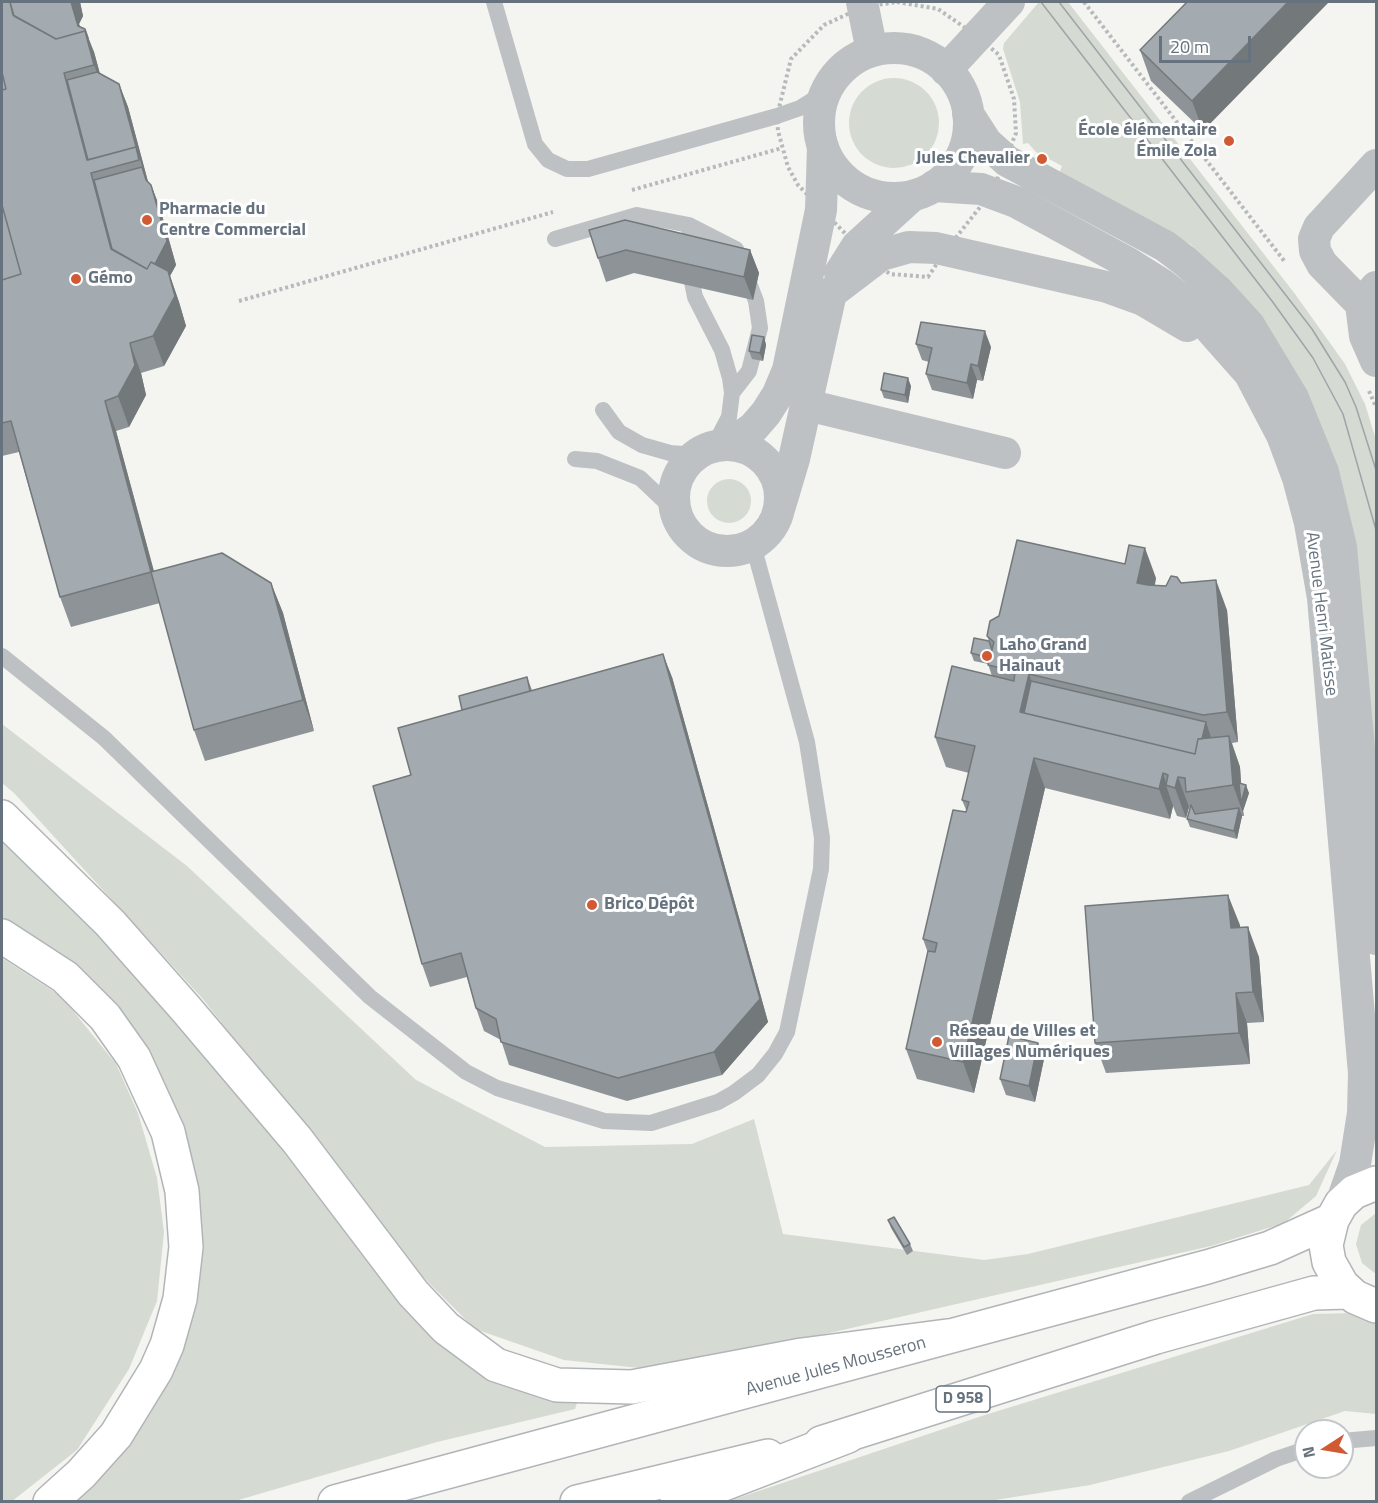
<!DOCTYPE html>
<html>
<head>
<meta charset="utf-8">
<style>
  body { margin:0 }
  #map { position:relative; width:1378px; height:1503px; overflow:hidden; background:#f4f4f0; font-family:"Titillium Web",sans-serif }
  canvas { display:block }
  .frame { position:absolute; inset:0; border:3px solid #66737e; pointer-events:none }
  .north { position:absolute; left:1294px; top:1419px; width:60px; height:60px; box-sizing:border-box; background:#fff; border:2px solid #c2c7cb; border-radius:50%; rotate:258deg; font-size:16px; font-weight:700; line-height:24px; text-align:center; color:#66737e }
  .north::after { content:''; display:block; margin:auto; width:21px; height:27px; background:#d15933; clip-path:polygon(50% 0,100% 100%,50% 72%,0 100%) }
  .scale { position:absolute; left:1159px; top:36px; width:92px; height:27px; box-sizing:border-box; border:3px solid #66737e; border-top:0; padding-left:8px; font-size:18px; line-height:21px; white-space:nowrap; color:#66737e; -webkit-text-stroke:4px #fff; paint-order:stroke }
</style>
</head>
<body>
<div id="map">
<canvas width="1378" height="1503"></canvas>
<div class="frame"></div>
<div class="north">N</div>
<div class="scale">20 m</div>
</div>
<script>
const context = document.querySelector('canvas').getContext('2d');
context.lineJoin = 'round';
function paint(path, color) {
  context.fillStyle = color;
  context.fill(path, 'evenodd');
}
function poly(rows) {
  const path = new Path2D();
  for (const r of rows) {
    if (r.length === 3) {
      path.moveTo(r[0] + r[2], r[1]);
      path.arc(r[0], r[1], r[2], 0, 2 * Math.PI);
      continue;
    }
    path.moveTo(r[0], r[1]);
    for (let i = 2; i < r.length; i += 2) path.lineTo(r[i], r[i + 1]);
  }
  return path;
}
function trace(path, color, width, dash) {
  context.strokeStyle = color;
  context.lineWidth = width;
  context.lineCap = dash ? 'butt' : 'round';
  context.setLineDash(dash || []);
  context.stroke(path);
}
function label(font, color, halo, rows, align = 'center') {
  context.font = font + ' "Titillium Web",sans-serif';
  context.lineWidth = 6;
  context.setLineDash([]);
  context.textBaseline = 'middle';
  context.strokeStyle = halo;
  context.fillStyle = color;
  for (const [text, x, y, turn = 0] of rows) {
    context.save();
    context.translate(x, y);
    context.rotate((+turn || 0) * Math.PI / 180);
    context.textAlign = isNaN(turn) ? turn : align;
    if (halo) context.strokeText(text, 0, 0);
    context.fillText(text, 0, 0);
    context.restore();
  }
}
paint(poly([
  [1039,2,1068,2,1295,294,1345,364,1365,404,1376,440,1376,801,1259,315,1224,275,1190,244,1059,174,1062,166,1036,152,1028,143,1023,144,1020,102,1003,49,1004,43],
  [894,123,45],
  [729,501,22],
  [2,724,187,866,416,1080,545,1147,692,1144,754,1119,783,1234,984,1260,1028,1254,1309,1185,1337,1150,1316,1196,1284,1223,1211,1246,768,1347,639,1368,564,1360,475,1329,412,1266,202,998,14,793,2,783],
  [2,835,134,968,257,1110,391,1288,561,1401,577,1403,575,1409,437,1442,235,1501,68,1501,168,1379,178,1119,2,925],
  [2,958,62,997,116,1064,138,1113,157,1178,164,1232,157,1301,129,1369,77,1450,11,1502,2,1501],
  [1376,1213,1376,1274,1362,1263,1356,1244,1361,1225],
  [1352,1313,1376,1323,1376,1414,1345,1411,1229,1451,1090,1485,989,1501,726,1502,985,1415,1313,1314]
]), '#d5dad2');
const primary = poly([
  [1376,1183,1354,1192,1341,1204,1332,1220,1326,1245,1329,1262,1342,1285,1355,1297,1376,1306],
  [821,1443,1156,1337,1314,1293,1348,1292],
  [335,1502,1207,1267,1270,1248,1332,1220],
  [577,1502,768,1456]
]);
const highway = poly([
  [2,817,110,923,186,1009,297,1140,413,1293,446,1328,496,1365,557,1385,632,1387,802,1355,947,1336],
  [2,936,65,977,105,1017,134,1058,168,1132,182,1191,184,1220,186,1247,180,1299,167,1345,156,1370,116,1435,81,1474,50,1502],
  [677,1502,848,1436]
]);
trace(primary, '#b1b5b8', 36);
trace(highway, '#b2b5b8', 36);
trace(poly([
  [897,2,938,9,977,36,999,55,1014,99,1016,133,992,192,946,250,928,277,890,274,871,260,798,185,788,167,778,131,777,116,791,59,824,25,863,7,897,2],
  [1084,2,1285,262],
  [632,190,782,148],
  [239,301,553,212],
  [1369,391,1376,407]
]), '#b7babc', 4, [3, 3]);
trace(poly([
  [494,2,535,144,548,160,567,169,588,169,777,116,800,108,827,91],
  [689,225,736,249,756,301,760,328,749,371,732,393],
  [555,239,637,215,689,225,692,282,695,297,722,350,730,378,732,393,729,417,714,446],
  [603,410,619,432,642,445,670,453,697,455],
  [575,459,597,461,640,478,676,512],
  [2,656,104,738,370,997,466,1072,497,1088,604,1121,651,1123,718,1102,734,1093,758,1075,775,1054,787,1032,821,869,822,838,807,742,753,545],
  [1342,1441,1376,1438],
  [1189,1502,1276,1459,1306,1449]
]), '#bdc1c4', 16);
trace(poly([
  [862,2,872,51],
  [894,123,75],
  [946,70,1009,2],
  [968,114,986,142,1007,161,1165,246,1185,261,1217,290,1249,325,1293,398,1323,472,1341,547,1376,939],
  [934,186,981,189,1016,202,1128,263,1163,285,1196,313,1250,374,1282,435,1298,478,1310,523,1323,598,1364,1073,1363,1113,1355,1164,1341,1204],
  [840,273,857,246,912,196],
  [1376,287,1361,304,1365,336,1376,361],
  [1361,304,1322,264,1315,251,1314,239,1319,227,1376,165],
  [807,405,1005,453],
  [728,445,753,428,766,413,778,394,788,370,821,210,823,147],
  [727,498,53],
  [780,506,794,459,831,293,881,255,909,247,936,248,1107,287,1143,300,1187,326]
]), '#bdc1c4', 32);
trace(primary, '#fff', 33);
trace(highway, '#fff', 33);
trace(poly([
  [1041,2,1272,301,1313,358,1343,414,1376,530],
  [1059,2,1312,329,1345,382,1356,407,1376,470]
]), '#9fa4a9', 1.5);
paint(poly([
  [2,2,80,2,83,16,79,24,94,52,100,74,119,84,128,107,148,182,151,185,160,208,176,265,170,276,179,302,186,326,164,366,141,373,146,395,129,427,116,431,154,571,271,583,283,613,314,731,205,761,194,730,160,603,71,627,60,597,19,452,2,456],
  [1187,2,1203,131,1151,81,1140,50],
  [589,230,750,250,759,273,753,300,634,273,606,282,598,258],
  [764,337,766,345,763,361,752,359,749,351],
  [916,344,991,347,983,381,977,380,973,399,932,390,926,374,929,362,922,360],
  [911,386,908,403,884,398,881,390],
  [1156,578,1155,585,1166,586,1181,583,1227,610,1238,742,1232,743,1240,767,1241,784,1249,793,1243,811,1244,816,1242,816,1237,839,1190,827,1187,819,1190,808,1189,807,1186,818,1177,816,1173,806,1170,819,1045,788,974,1093,917,1079,906,1049,928,953,923,939,967,812,962,800,969,773,946,767,935,737,992,676,988,664,974,661,971,653,989,641,987,636],
  [527,677,532,690,672,677,768,1022,722,1075,627,1101,509,1065,501,1040,484,1031,476,1008,467,977,430,987,422,964,411,775],
  [1240,925,1240,927,1259,957,1264,1022,1247,1023,1250,1064,1106,1073,1095,1043],
  [1044,1059,1035,1102,1006,1095,1000,1079],
  [888,1220,910,1244,913,1251,907,1255,891,1228]
]), '#8d9397');
paint(poly([
  [71,2,80,2,83,16,79,24,84,39,78,26],
  [1288,2,1329,2,1203,131,1192,101],
  [85,29,94,52,106,96,94,65],
  [119,84,128,107,154,204,136,147],
  [151,185,160,208,176,265,170,276,179,302,186,326,164,366,153,336],
  [750,250,759,273,753,300,744,277],
  [985,331,991,347,983,381,978,366],
  [764,337,766,345,763,361,760,353],
  [130,343,141,373,146,395,129,427,118,396],
  [971,364,977,380,973,399,967,383],
  [908,378,911,386,908,403,905,395],
  [105,401,116,431,162,602,151,572],
  [1145,548,1156,578,1148,613,1137,583],
  [1216,580,1227,610,1238,742,1227,712],
  [271,583,283,613,314,731,303,700],
  [663,654,672,677,768,1022,722,1075,714,1052],
  [1029,674,1040,705,1036,723,1020,712],
  [1206,722,1214,746,1197,761],
  [1229,736,1240,767,1242,797,1246,785,1249,793,1243,811,1244,816,1233,785],
  [1034,758,1045,788,974,1093,963,1062],
  [1163,773,1167,786,1166,785,1173,806,1170,819,1159,789],
  [1178,777,1189,807,1186,818,1175,788],
  [1239,808,1242,816,1237,839,1234,831],
  [1228,895,1240,925,1242,958,1231,928],
  [1248,927,1259,957,1264,1022,1253,992],
  [1236,993,1247,1023,1250,1064,1239,1033],
  [1038,1043,1044,1059,1035,1102,1029,1086]
]), '#73787b');
const building = poly([
  [2,2,10,2,13,15,56,39,85,31,94,65,64,73,87,160,136,147,139,160,91,173,111,249,147,269,151,262,168,271,175,296,153,336,130,343,135,365,118,396,105,401,151,572,222,553,271,583,303,700,194,730,151,572,60,597,11,421,2,423,2,280,21,274,2,205,2,90,6,89,2,72,2,2],
  [10,2,71,2,78,26,85,29,88,38,85,31,56,39,14,16,10,2],
  [1187,2,1288,2,1192,101,1140,50,1187,2],
  [2,72,6,89,2,90,2,72],
  [97,72,119,84,138,154,136,147,88,160,67,80,97,72],
  [142,167,146,180,151,185,167,241,155,264,151,262,147,269,112,249,94,180,142,167],
  [2,205,21,274,2,280,2,205],
  [625,220,750,250,744,277,626,250,598,258,589,230,625,220],
  [921,322,985,331,978,366,971,364,967,383,926,374,932,348,916,344,921,322],
  [752,335,764,337,760,353,749,351,752,335],
  [884,373,908,378,905,395,881,390,884,373],
  [1017,540,1125,564,1129,545,1145,548,1137,583,1148,585,1166,586,1171,576,1177,577,1181,583,1216,580,1227,712,1203,715,1029,674,1020,712,1195,754,1198,739,1229,736,1233,785,1186,792,1185,778,1178,777,1175,788,1166,785,1168,775,1163,773,1159,789,1034,758,963,1062,906,1049,928,951,935,952,937,943,923,939,953,810,966,812,969,802,962,800,975,746,935,737,952,666,1014,681,1015,671,988,665,994,642,987,636,990,621,999,616,1017,540],
  [974,638,989,641,992,650,990,658,971,653,974,638],
  [663,654,760,999,714,1052,618,1078,501,1042,496,1019,476,1008,461,953,422,964,373,786,411,775,398,728,663,654],
  [527,677,530,691,462,710,459,696,527,677],
  [1031,681,1206,722,1202,739,1198,739,1195,754,1024,713,1031,681],
  [1239,783,1246,785,1241,803,1239,783],
  [1191,805,1195,814,1239,808,1234,831,1187,819,1191,805],
  [1228,895,1231,928,1248,927,1253,992,1236,993,1239,1033,1095,1043,1085,906,1228,895],
  [1009,1036,1038,1043,1029,1086,1000,1079,1009,1036],
  [894,1217,910,1244,904,1247,888,1220,894,1217]
]);
paint(building, '#a4abb0');
trace(building, '#73787b', 1.5);
for (const [x, y, r, color] of [
  [1229,141,6,"#d15933"],
  [1042,159,6,"#d15933"],
  [147,220,6,"#d15933"],
  [76,279,6,"#d15933"],
  [987,656,6,"#d15933"],
  [592,905,6,"#d15933"],
  [937,1042,6,"#d15933"]
]) {
  const dot = new Path2D();
  dot.arc(x, y, r, 0, 2 * Math.PI);
  context.fillStyle = color;
  context.fill(dot);
  trace(dot, '#fff', 2);
}
for (const [x, y, w] of [
  [963,1399,54]
]) {
  const box = new Path2D();
  box.roundRect(x - w / 2, y - 13, w, 26, 4.5);
  context.fillStyle = '#fff';
  context.fill(box);
  trace(box, '#66737e', 1.5);
}
label('bold 16px', '#66737e', null, [
  ["D 958",963,1399]
]);
label('bold 18px', '#66737e', '#fff', [
  ["École élémentaire",1217,131,"right"],
  ["Émile Zola",1217,152,"right"],
  ["Jules Chevalier",1030,159,"right"],
  ["Pharmacie du",159,210],
  ["Centre Commercial",159,231],
  ["Gémo",88,279],
  ["Laho Grand",999,646],
  ["Hainaut",999,667],
  ["Brico Dépôt",604,905],
  ["Réseau de Villes et",949,1032],
  ["Villages Numériques",949,1053]
], 'left');
label('18px', '#66737e', '#fff', [
  ["Avenue Henri Matisse",1321,614,83],
  ["Avenue Jules Mousseron",836,1367,-15]
]);
</script>
</body>
</html>
